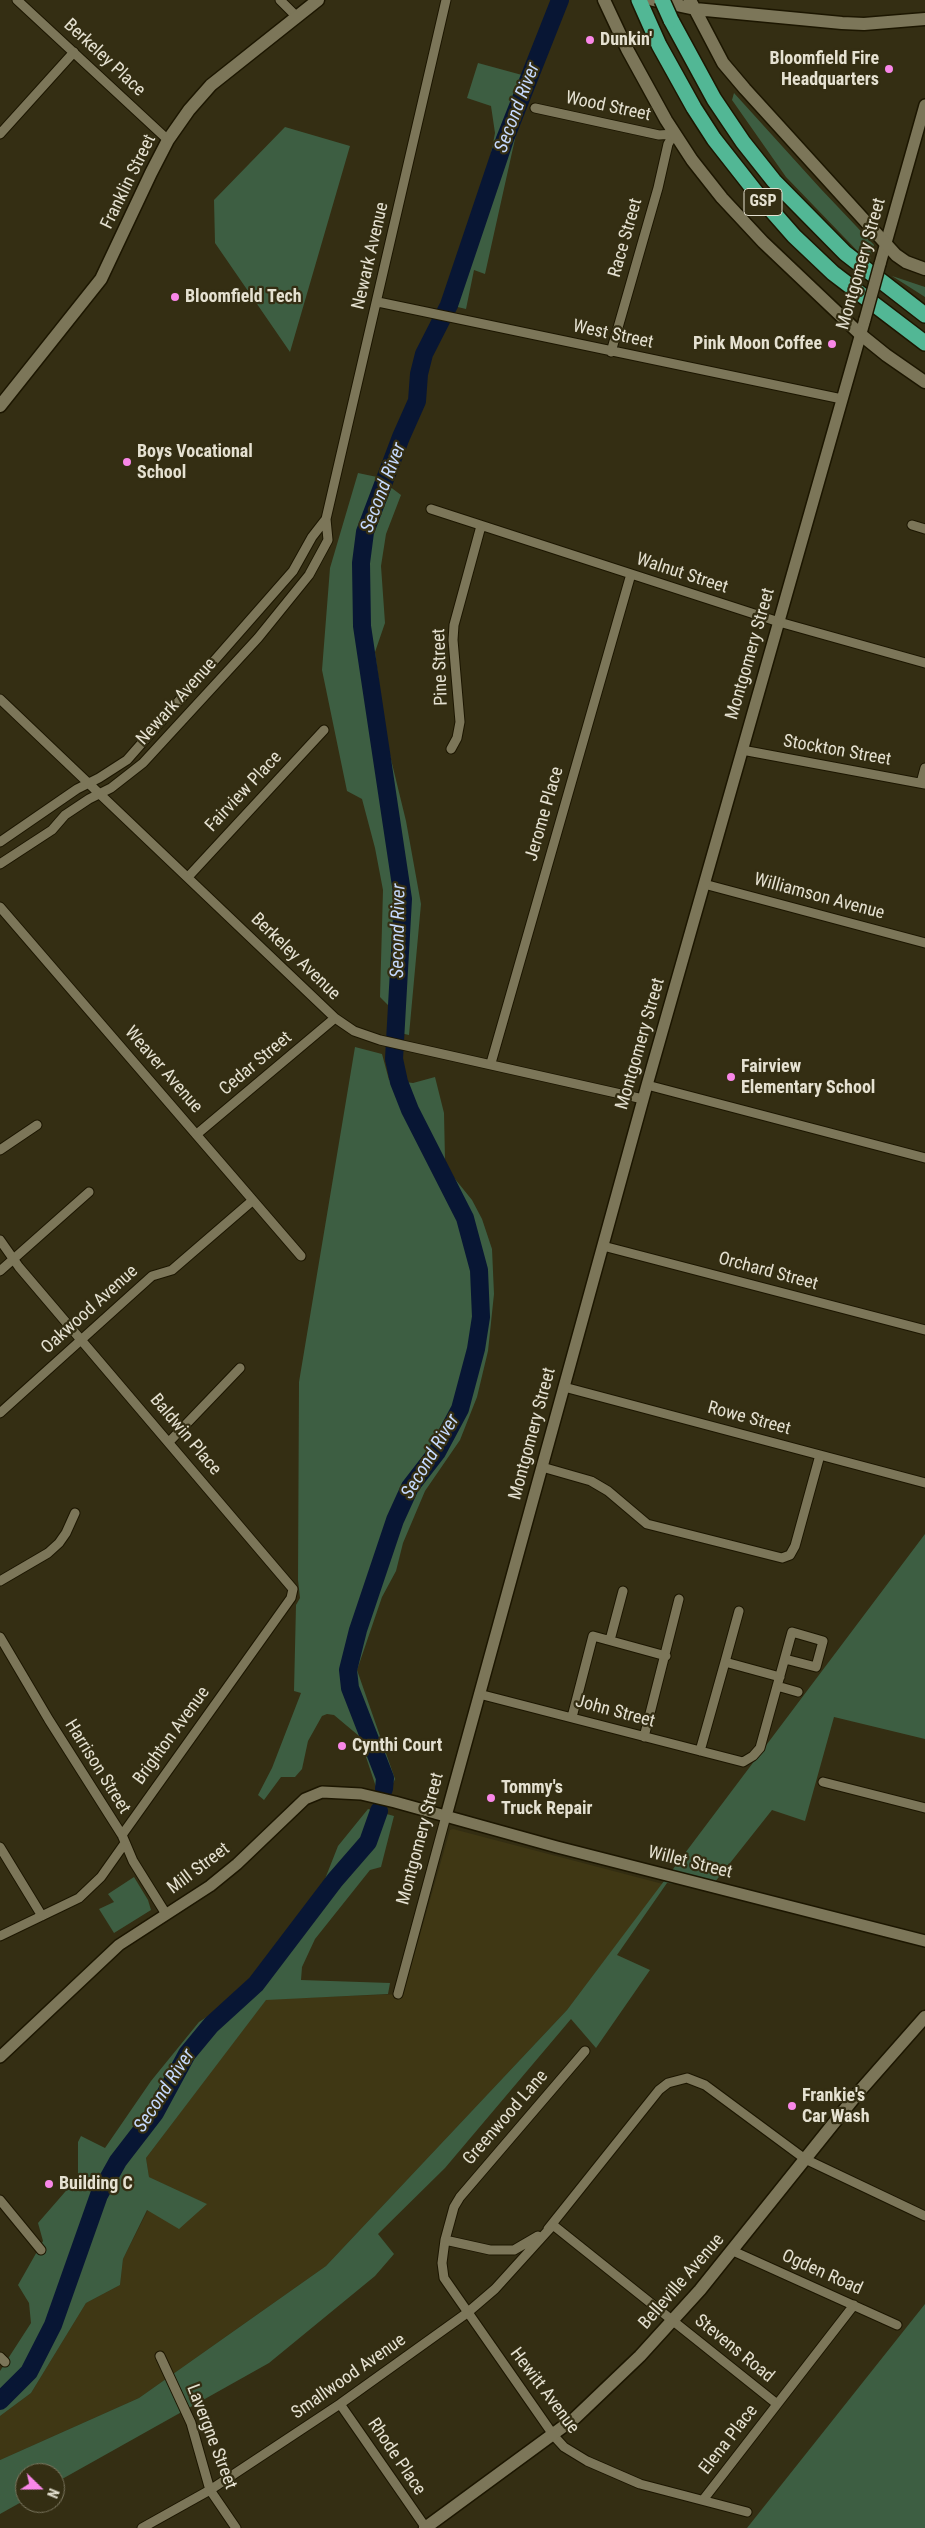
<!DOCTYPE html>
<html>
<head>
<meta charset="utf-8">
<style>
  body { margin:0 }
  #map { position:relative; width:925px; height:2528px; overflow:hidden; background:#342e13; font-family:"Roboto Condensed",sans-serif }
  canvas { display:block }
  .north { position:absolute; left:15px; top:2463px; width:50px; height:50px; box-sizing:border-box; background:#342e13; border:1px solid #7b765f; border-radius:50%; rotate:112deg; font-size:14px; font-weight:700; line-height:20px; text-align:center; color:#e5e1d1 }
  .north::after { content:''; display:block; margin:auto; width:18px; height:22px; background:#f987e8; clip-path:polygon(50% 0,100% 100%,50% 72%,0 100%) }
</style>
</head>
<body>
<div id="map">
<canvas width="925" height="2528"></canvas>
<div class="north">N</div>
</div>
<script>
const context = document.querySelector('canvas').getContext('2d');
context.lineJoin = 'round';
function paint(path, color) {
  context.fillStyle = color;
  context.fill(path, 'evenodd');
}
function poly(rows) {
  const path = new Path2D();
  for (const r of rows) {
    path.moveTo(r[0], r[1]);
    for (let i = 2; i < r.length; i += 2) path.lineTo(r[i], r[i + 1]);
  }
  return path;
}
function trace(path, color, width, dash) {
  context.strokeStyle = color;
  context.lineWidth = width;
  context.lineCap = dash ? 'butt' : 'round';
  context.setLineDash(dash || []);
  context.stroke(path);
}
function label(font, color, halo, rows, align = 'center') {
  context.font = font + ' "Roboto Condensed",sans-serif';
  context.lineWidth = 4.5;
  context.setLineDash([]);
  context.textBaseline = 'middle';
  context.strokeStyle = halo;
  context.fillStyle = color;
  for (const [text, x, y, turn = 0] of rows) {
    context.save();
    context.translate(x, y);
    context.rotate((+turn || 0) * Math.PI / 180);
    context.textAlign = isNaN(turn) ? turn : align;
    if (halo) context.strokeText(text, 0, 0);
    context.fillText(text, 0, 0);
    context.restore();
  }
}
paint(poly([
  [453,1829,663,1884,567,2010,326,2266,139,2398,0,2460,0,2416,31,2393,86,2303,120,2285,123,2259,148,2210,206,2204,149,2177,146,2158,266,1999,403,1994,450,1830]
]), '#3f3714');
paint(poly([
  [478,63,522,75,517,130,485,274,474,270,466,309,449,305,478,221,495,133,491,106,467,98],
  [734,93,820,188,874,245,869,263,786,177,732,100],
  [285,127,350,146,290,352,215,243,214,200],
  [892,276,925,287,925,297],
  [358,473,377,477,401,495,386,534,381,566,385,623,375,652,387,743,406,821,421,904,409,1035,387,1030,389,1006,380,997,383,890,375,848,362,799,347,791,322,670,330,568],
  [355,1047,382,1054,389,1080,413,1083,435,1077,444,1113,445,1160,451,1174,472,1200,482,1219,492,1249,494,1294,488,1351,477,1397,460,1440,425,1491,403,1543,396,1571,382,1597,357,1670,395,1779,390,1790,376,1787,359,1736,334,1715,327,1714,322,1716,308,1741,302,1769,295,1777,281,1777,264,1800,258,1795,272,1768,301,1693,294,1691,296,1605,300,1598,298,1580,299,1382],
  [925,1534,925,1739,834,1717,805,1821,772,1810,711,1887,667,1883,617,1955,650,1970,596,2048,571,2019,445,2168,378,2234,394,2254,375,2276,269,2363,55,2483,55,2473,25,2473,25,2500,0,2514,0,2460,139,2398,326,2266,567,2010],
  [368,1809,394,1816,381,1867,370,1870,315,1939,302,1967,301,1980,390,1983,388,1994,266,2000,146,2158,149,2177,207,2204,179,2229,147,2210,123,2259,120,2285,86,2303,31,2393,0,2416,0,2371,31,2323,29,2303,18,2285,43,2241,38,2223,78,2177,78,2142,81,2136,105,2148,151,2081,199,2022,220,2008,257,1971,284,1937,325,1879,338,1846],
  [134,1877,148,1900,151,1910,114,1933,99,1909,114,1902,108,1894],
  [925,2304,925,2528,747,2528]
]), '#3d5e42');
trace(poly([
  [384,1789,385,1778,350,1688,348,1670,358,1630,395,1520,410,1487,437,1452,460,1409,476,1349,481,1317,479,1270,465,1218,410,1110,399,1082,394,1059,403,899,362,626,361,563,365,532,401,437,417,401,419,374,424,354,449,305,505,139,560,0],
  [0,2401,29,2372,53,2325,99,2195,118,2161,155,2113,187,2054,211,2025,256,1984,335,1880,368,1842,379,1811]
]), '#081634', 18);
const minor = poly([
  [17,0,168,140],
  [280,0,297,17],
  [535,108,659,135,674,134],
  [0,134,74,52],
  [378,302,842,399],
  [611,352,658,188,668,144,674,134],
  [431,509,779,622,925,663],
  [912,525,925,529],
  [0,699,335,1018,354,1031,380,1040,643,1099],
  [451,749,457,738,460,722,453,640,454,625,481,526],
  [742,750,925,784],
  [921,783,925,768],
  [0,842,77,789,99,778,127,760,293,571,312,537,326,519],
  [0,864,52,830,65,815,89,799,111,788,143,763,258,638,309,575,328,540,326,519,446,0],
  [188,877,324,730],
  [704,884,925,943],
  [0,907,301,1256],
  [491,1063,631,574],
  [647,1085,925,1158],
  [197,1134,335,1018],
  [0,1150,37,1125],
  [0,1240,19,1267,293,1589,291,1598,122,1835],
  [603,1246,925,1330],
  [0,1271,89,1192],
  [564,1387,925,1483],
  [0,1413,152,1276,172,1270,252,1201],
  [169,1442,240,1368],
  [542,1467,591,1481,608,1491,647,1524,782,1558,790,1555,795,1546,820,1455],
  [0,1581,48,1553,59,1543,66,1533,75,1513],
  [0,1637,49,1720,122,1835,133,1861,166,1914],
  [610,1640,623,1591],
  [725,1662,739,1611],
  [777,1686,798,1692],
  [479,1694,743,1762,753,1756,760,1748,792,1632,823,1641,816,1667,785,1659],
  [572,1717,593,1636,666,1656],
  [644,1737,679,1599],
  [700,1751,725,1662,780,1677],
  [823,1782,925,1808],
  [0,1847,42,1916],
  [0,1936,79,1898,101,1877,125,1843],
  [398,1994,446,1816],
  [585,2051,460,2197,454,2207,445,2240,442,2263,444,2278,554,2436,564,2447,587,2461,640,2484,747,2512],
  [0,2200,41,2250],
  [548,2229,659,2090,668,2083,687,2078,705,2085,805,2159,925,2216],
  [445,2240,490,2250,514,2250,538,2236],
  [733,2251,897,2325],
  [160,2356,191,2423,210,2490,236,2528],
  [0,2357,5,2362],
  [340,2404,426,2528],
  [703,2500,854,2305],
  [142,2528,210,2490,340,2404,467,2313,495,2289,553,2225,777,2404]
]);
const tertiary = poly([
  [880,264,925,105],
  [446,1816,647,1085,865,319],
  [0,2057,119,1945,210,1886,237,1864,305,1799,322,1792,361,1794,395,1802,557,1847,925,1941]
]);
const secondary = poly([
  [604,0,627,49,666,120,692,160,722,198,763,242,860,334,886,355,925,382],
  [653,0,695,9,842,23,864,24,925,19],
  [690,0,723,63,745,89,896,255,906,262,925,269],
  [0,406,101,279,151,173,168,140,189,110,211,85,318,0],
  [425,2528,575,2418,640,2356,700,2290,858,2093,925,2017]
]);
const motorway = poly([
  [639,0,659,45,694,108,714,139,758,195,794,236,833,273,925,343],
  [671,20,714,99,743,142,774,181,845,253,925,315]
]);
trace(minor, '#1c1600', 11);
trace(tertiary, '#1c1600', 14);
trace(secondary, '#1c1600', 15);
trace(motorway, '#1c1600', 18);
trace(minor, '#7c7659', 9);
trace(tertiary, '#7c7659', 11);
trace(secondary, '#7c7659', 12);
trace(motorway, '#52b795', 15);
const tertiaryBridge = poly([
  [865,319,880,264]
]);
const motorwayBridge = poly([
  [662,0,671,20]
]);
trace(tertiaryBridge, '#1c1600', 14, []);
trace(motorwayBridge, '#1c1600', 18, []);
trace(tertiaryBridge, '#7c7659', 11);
trace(motorwayBridge, '#52b795', 15);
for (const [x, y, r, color] of [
  [590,40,5,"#f987e8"],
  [889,69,5,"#f987e8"],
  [175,297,5,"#f987e8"],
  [832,344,5,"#f987e8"],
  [127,462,5,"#f987e8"],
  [731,1077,5,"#f987e8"],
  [342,1746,5,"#f987e8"],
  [491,1798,5,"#f987e8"],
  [792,2106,5,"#f987e8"],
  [49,2184,5,"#f987e8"]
]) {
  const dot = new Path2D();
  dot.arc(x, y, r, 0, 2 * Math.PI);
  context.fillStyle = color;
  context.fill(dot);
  trace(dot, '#342e13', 2);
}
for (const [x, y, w] of [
  [763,202,38]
]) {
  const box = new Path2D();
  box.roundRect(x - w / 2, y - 13.5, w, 27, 4);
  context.fillStyle = '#342e13';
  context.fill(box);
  trace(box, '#e5e1d1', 1);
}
label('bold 16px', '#e5e1d1', null, [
  ["GSP",763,202]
]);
label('bold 18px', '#e5e1d1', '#342e13', [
  ["Dunkin'",600,40],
  ["Bloomfield Fire",879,59,"right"],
  ["Headquarters",879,80,"right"],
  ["Bloomfield Tech",185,297],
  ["Pink Moon Coffee",822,344,"right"],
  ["Boys Vocational",137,452],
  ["School",137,473],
  ["Fairview",741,1067],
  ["Elementary School",741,1088],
  ["Cynthi Court",352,1746],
  ["Tommy's",501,1788],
  ["Truck Repair",501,1809],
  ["Frankie's",802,2096],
  ["Car Wash",802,2117],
  ["Building C",59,2184]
], 'left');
label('18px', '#e5e1d1', '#342e13', [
  ["Berkeley Place",104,58,43],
  ["Wood Street",608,107,12],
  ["Franklin Street",129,182,-64],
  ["Race Street",626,238,-74],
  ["Newark Avenue",371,256,-77],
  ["Montgomery Street",862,264,-74],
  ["West Street",613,335,12],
  ["Walnut Street",682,574,18],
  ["Montgomery Street",751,654,-74],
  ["Pine Street",441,667,-92],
  ["Newark Avenue",177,702,-48],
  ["Stockton Street",837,751,10],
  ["Fairview Place",244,792,-47],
  ["Jerome Place",545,814,-74],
  ["Williamson Avenue",819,897,15],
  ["Berkeley Avenue",295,957,44],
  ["Montgomery Street",641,1044,-74],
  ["Cedar Street",256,1064,-40],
  ["Weaver Avenue",163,1070,49],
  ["Orchard Street",768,1272,15],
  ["Oakwood Avenue",90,1310,-42],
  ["Rowe Street",749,1419,15],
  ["Montgomery Street",533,1434,-75],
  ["Baldwin Place",185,1435,50],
  ["John Street",615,1712,15],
  ["Brighton Avenue",172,1736,-54],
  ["Harrison Street",97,1767,58],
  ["Montgomery Street",421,1839,-75],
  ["Willet Street",690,1863,14],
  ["Mill Street",199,1869,-37],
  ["Greenwood Lane",506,2118,-49],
  ["Ogden Road",822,2273,24],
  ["Belleville Avenue",682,2282,-49],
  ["Stevens Road",734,2349,39],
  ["Smallwood Avenue",349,2377,-35],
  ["Hewitt Avenue",544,2391,53],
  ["Lavergne Street",211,2437,69],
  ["Elena Place",729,2440,-52],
  ["Rhode Place",396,2457,56]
]);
label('italic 19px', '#c5d9fe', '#342e13', [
  ["Second River",518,108,-69],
  ["Second River",384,488,-69],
  ["Second River",399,931,-89],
  ["Second River",431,1457,-59],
  ["Second River",165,2091,-57]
]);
</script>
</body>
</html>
